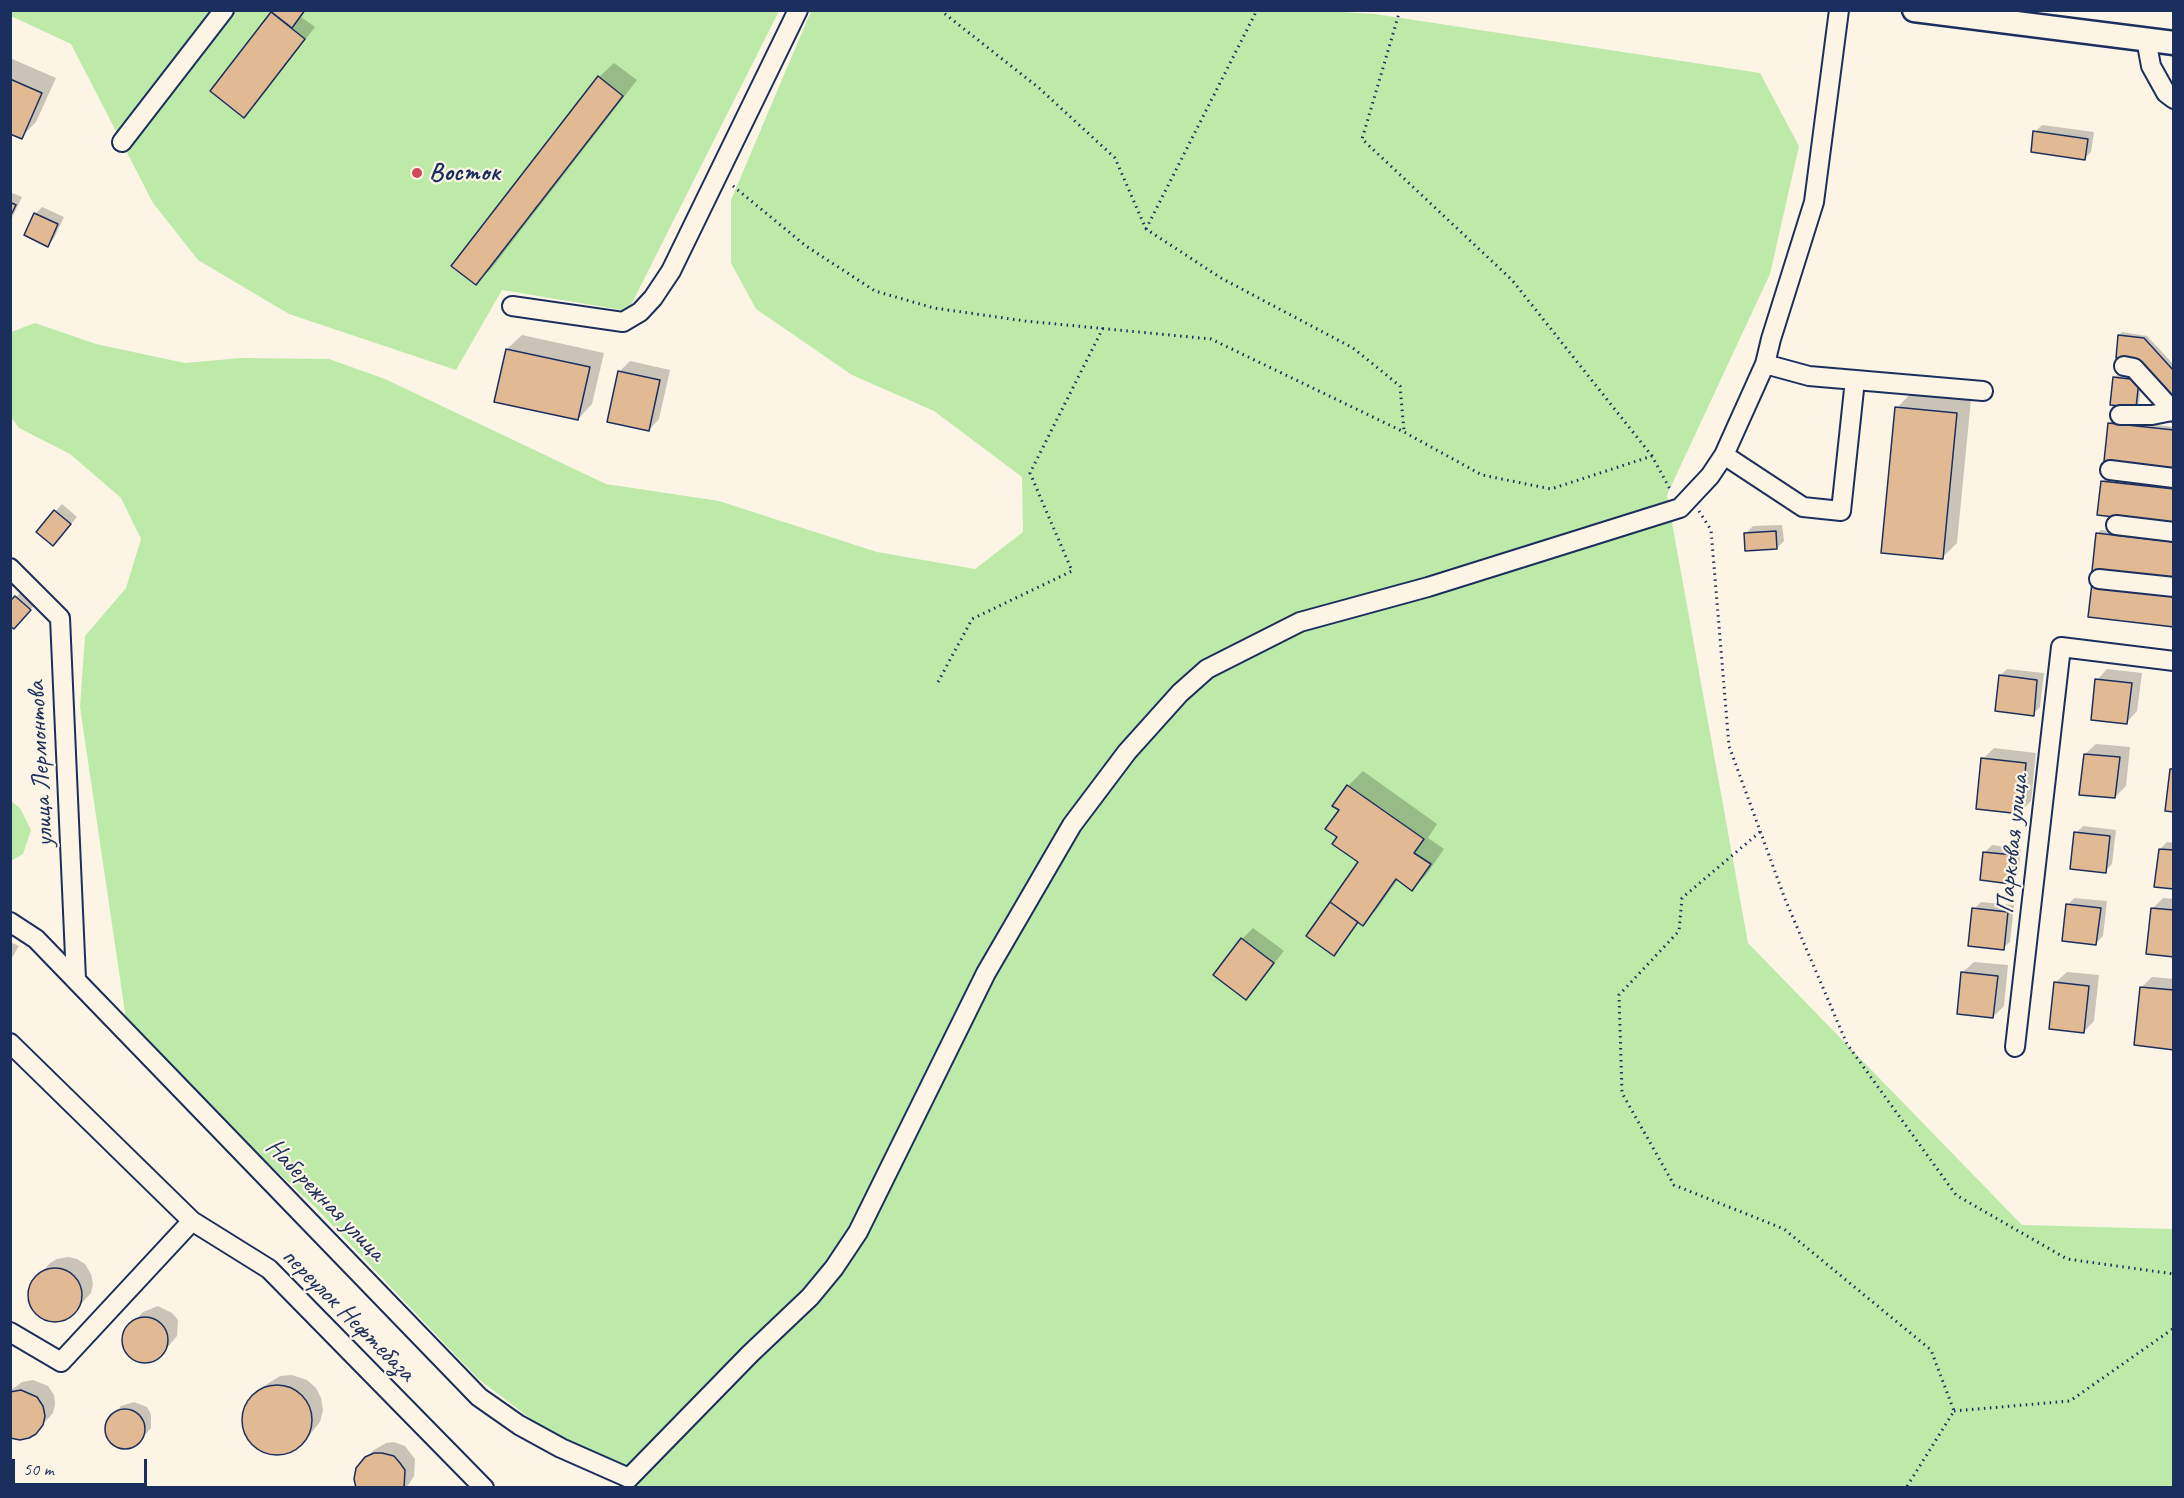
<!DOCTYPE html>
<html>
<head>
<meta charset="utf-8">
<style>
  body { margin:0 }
  #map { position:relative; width:2184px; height:1498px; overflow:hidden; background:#fcf5e5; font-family:Caveat,sans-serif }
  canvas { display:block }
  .frame { position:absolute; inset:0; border:12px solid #1b2f5e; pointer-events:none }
  .scale { position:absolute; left:12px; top:1459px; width:135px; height:27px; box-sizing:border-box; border:3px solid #1b2f5e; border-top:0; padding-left:8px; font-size:18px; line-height:21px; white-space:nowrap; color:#1b2f5e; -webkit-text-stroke:4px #fcf5e5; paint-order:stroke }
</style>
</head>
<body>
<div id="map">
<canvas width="2184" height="1498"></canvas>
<div class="frame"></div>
<div class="scale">50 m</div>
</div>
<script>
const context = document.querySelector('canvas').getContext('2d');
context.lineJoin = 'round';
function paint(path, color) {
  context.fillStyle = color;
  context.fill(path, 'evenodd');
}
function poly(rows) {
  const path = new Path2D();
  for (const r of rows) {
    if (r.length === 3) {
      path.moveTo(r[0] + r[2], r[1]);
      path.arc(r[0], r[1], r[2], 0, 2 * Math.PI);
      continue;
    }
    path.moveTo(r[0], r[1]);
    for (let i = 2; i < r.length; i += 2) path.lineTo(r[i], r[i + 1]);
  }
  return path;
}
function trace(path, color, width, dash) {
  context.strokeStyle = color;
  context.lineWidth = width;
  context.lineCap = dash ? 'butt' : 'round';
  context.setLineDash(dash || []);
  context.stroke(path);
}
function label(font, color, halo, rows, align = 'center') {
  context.font = font + ' Caveat,sans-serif';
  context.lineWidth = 4.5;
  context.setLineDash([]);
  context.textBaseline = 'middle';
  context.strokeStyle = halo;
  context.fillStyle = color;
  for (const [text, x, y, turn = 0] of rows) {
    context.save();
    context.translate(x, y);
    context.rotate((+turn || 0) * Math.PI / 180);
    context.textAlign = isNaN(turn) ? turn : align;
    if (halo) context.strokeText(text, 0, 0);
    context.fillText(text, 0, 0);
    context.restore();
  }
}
paint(poly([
  [11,10,779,11,628,311,502,290,456,370,289,314,198,260,153,203,71,44,11,16],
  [811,11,1326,11,1375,14,1760,73,1799,146,1770,274,1667,495,1748,943,2022,1225,2173,1229,2173,1487,621,1487,477,1378,315,1207,128,1033,80,707,85,636,126,588,141,539,121,498,70,454,19,428,11,417,11,332,35,323,96,344,185,363,241,358,329,359,385,379,606,484,719,501,877,552,975,569,1023,532,1022,477,934,411,852,375,756,309,731,263,731,200],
  [11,801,20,808,31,830,23,854,11,861]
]), '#bdeaa8');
paint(poly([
  [271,10,306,10,301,17,315,27,255,105,244,116,212,90,273,12],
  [10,58,56,78,36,122,21,137,10,132],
  [614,63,637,80,491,269,476,283,599,77],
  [2042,125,2094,132,2091,152,2085,158,2035,132],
  [10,192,22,197,10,222],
  [42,207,64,217,54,238,48,245,35,214],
  [2122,332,2147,336,2174,365,2174,399,2119,335],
  [522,335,604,353,592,404,578,419,507,349],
  [630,361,670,370,659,419,649,430,619,372],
  [2117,375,2142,377,2139,403,2136,406,2114,378],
  [1911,393,1971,399,1957,543,1942,558,1897,408],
  [2113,420,2174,427,2174,467,2110,423],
  [2106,478,2174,486,2174,522,2103,481],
  [62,504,77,517,60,537,38,531],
  [1782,525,1784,541,1777,548,1746,533,1753,526],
  [2101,530,2174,539,2174,578,2098,533],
  [23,590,37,602,21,620,10,603],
  [2007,669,2044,673,2040,707,2033,714,2000,676],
  [2107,669,2142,673,2137,711,2127,722,2097,680],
  [2096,744,2130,747,2126,786,2115,797,2085,754],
  [1994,748,2036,753,2031,801,2020,812,1983,759],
  [1363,771,1437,824,1428,838,1444,849,1426,875,1412,889,1398,879,1377,909,1363,924,1359,921,1334,954,1360,862,1339,837,1341,810,1335,806,1348,786],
  [2083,826,2116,830,2112,864,2105,871,2076,833],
  [2167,842,2174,843,2174,888,2160,849],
  [1992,845,2021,849,2018,875,2011,882,1985,852],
  [2074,898,2107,901,2103,936,2096,943,2068,905],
  [2163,898,2174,899,2174,956,2152,909],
  [1981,902,2014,905,2010,942,2003,948,1974,909],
  [1253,928,1284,951,1246,998,1242,939],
  [10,942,19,946,10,961],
  [1974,962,2008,965,2004,1006,1993,1017,1963,972],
  [2067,972,2099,975,2094,1021,2084,1032,2056,982],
  [2152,977,2174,979,2174,1048,2142,987],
  [68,1257,77,1259,85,1264,91,1274,93,1284,91,1293,72,1314,64,1319,56,1320,42,1316,35,1310,30,1302,29,1293,33,1282,50,1263,57,1259],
  [158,1306,172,1313,178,1320,177,1336,160,1356,153,1360,141,1361,129,1353,124,1338,127,1329,143,1312],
  [292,1375,307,1380,316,1388,321,1398,323,1410,320,1422,302,1444,285,1453,274,1454,262,1451,252,1443,246,1433,243,1422,246,1407,264,1386,280,1376],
  [33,1380,48,1386,54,1395,55,1404,53,1413,35,1433,10,1436,10,1391,22,1382],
  [134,1402,147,1407,151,1414,151,1428,138,1443,126,1448,115,1445,110,1441,106,1427,109,1419,121,1406],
  [394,1442,405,1446,415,1459,414,1476,409,1484,405,1488,359,1488,362,1462,374,1450,386,1443]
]), '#0003');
const building = poly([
  [269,10,305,10,292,28,269,10],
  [271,12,305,39,244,118,210,91,271,12],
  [598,76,623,96,476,285,451,266,598,76],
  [10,79,42,93,22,139,10,134,10,79],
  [2033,131,2088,139,2085,160,2031,152,2033,131],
  [10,202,16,205,10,217,10,202],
  [34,213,58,224,48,247,24,235,34,213],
  [2118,335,2144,338,2174,371,2174,401,2140,363,2116,358,2118,335],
  [506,349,590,367,578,420,494,402,506,349],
  [618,371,660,380,649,431,607,422,618,371],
  [2113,377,2139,380,2136,408,2110,405,2113,377],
  [1895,407,1957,413,1943,559,1881,553,1895,407],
  [2108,423,2174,430,2174,468,2104,461,2108,423],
  [2101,481,2174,489,2174,524,2097,515,2101,481],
  [54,510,71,524,53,546,36,532,54,510],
  [1776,531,1777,549,1745,551,1744,533,1776,531],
  [2096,533,2174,542,2174,580,2092,571,2096,533],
  [2092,583,2174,592,2174,627,2088,617,2092,583],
  [15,596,31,610,14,629,10,626,10,601,15,596],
  [1999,675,2037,680,2034,716,1995,711,1999,675],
  [2095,679,2132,683,2127,724,2091,720,2095,679],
  [2084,754,2120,757,2115,798,2079,795,2084,754],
  [1981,758,2026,763,2021,814,1976,809,1981,758],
  [2170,769,2174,769,2174,812,2165,811,2170,769],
  [1347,785,1424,839,1414,853,1431,864,1412,891,1396,879,1363,926,1330,902,1358,862,1332,844,1337,837,1325,829,1339,810,1332,806,1347,785],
  [2074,832,2110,836,2106,873,2070,869,2074,832],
  [2159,849,2174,850,2174,889,2154,887,2159,849],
  [1983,852,2014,855,2011,884,1980,880,1983,852],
  [1330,902,1358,922,1334,956,1306,936,1330,902],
  [2066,904,2101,908,2096,945,2062,941,2066,904],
  [1972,908,2008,912,2004,950,1968,946,1972,908],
  [2151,908,2174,910,2174,957,2146,954,2151,908],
  [1241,938,1274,963,1246,1000,1213,975,1241,938],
  [1961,972,1998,976,1993,1018,1957,1014,1961,972],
  [2054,982,2089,986,2084,1033,2049,1029,2054,982],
  [2140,987,2174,990,2174,1050,2134,1045,2140,987],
  [55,1295,27],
  [145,1340,23],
  [277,1420,35],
  [21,1390,37,1397,43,1406,45,1416,43,1425,36,1434,29,1438,20,1440,10,1438,10,1392,21,1390],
  [125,1429,20],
  [374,1453,382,1453,394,1456,400,1463,405,1470,404,1488,356,1488,354,1479,356,1468,365,1457,374,1453]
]);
paint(building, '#e1b992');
trace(building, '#1b2f5e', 1.5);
const minor = poly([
  [2146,39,2151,66,2166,93,2174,99],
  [122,142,224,10],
  [512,306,623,322,640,312,653,298,671,271,798,10],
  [1765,364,1809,376,1983,391],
  [2124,366,2134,368,2174,412],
  [2120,415,2152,415,2172,411],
  [1724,455,1803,507,1841,511,1855,380],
  [2110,470,2174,478],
  [2116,525,2174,532],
  [10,568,60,618,76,979],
  [2099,579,2174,587],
  [10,922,36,939,479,1397,519,1425,561,1448,629,1478],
  [10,1043,192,1221,269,1269,484,1488],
  [2015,1047,2061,647,2174,661],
  [10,1332,61,1362,192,1221],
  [629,1478,750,1354,810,1297,834,1268,858,1232,986,973,1072,825,1127,752,1180,693,1207,669,1300,622,1428,587,1680,508,1710,476,1724,455,1765,364,1771,339,1814,202,1839,10]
]);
const major = poly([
  [1914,10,2174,43]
]);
trace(minor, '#1b2f5e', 22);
trace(major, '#1b2f5e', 27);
trace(poly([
  [940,10,1039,88,1115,158,1146,229,1221,278,1353,348,1400,386,1404,431],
  [1400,10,1362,139,1512,280,1652,456],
  [733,186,806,246,875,291,934,308,1025,321,1211,339,1404,432,1482,475,1551,489,1652,456,1671,491],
  [1146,229,1257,10],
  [1699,511,1711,530,1729,746,1785,899,1847,1044,1956,1195,2067,1259,2174,1274],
  [938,682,972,619,1072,571,1030,473,1103,328],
  [1760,832,1682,898,1679,931,1619,995,1622,1093,1674,1185,1784,1229,1931,1350,1954,1411,1906,1488],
  [1954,1411,2070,1401,2174,1328]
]), '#1b2f5e', 3, [1.5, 4.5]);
trace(minor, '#fcf5e5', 18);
trace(major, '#fcf5e5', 22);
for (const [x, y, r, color] of [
  [417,173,6,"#d1495b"]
]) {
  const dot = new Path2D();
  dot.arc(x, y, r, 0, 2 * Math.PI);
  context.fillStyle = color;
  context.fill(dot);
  trace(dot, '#fcf5e5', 2);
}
label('bold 26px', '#1b2f5e', '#fcf5e5', [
  ["Восток",429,173]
], 'left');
label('26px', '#1b2f5e', '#fcf5e5', [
  ["улица Лермонтова",41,764,-93],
  ["Парковая улица",2013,844,-84],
  ["Набережная улица",325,1200,46],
  ["переулок Нефтебаза",348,1315,45]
]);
</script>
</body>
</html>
